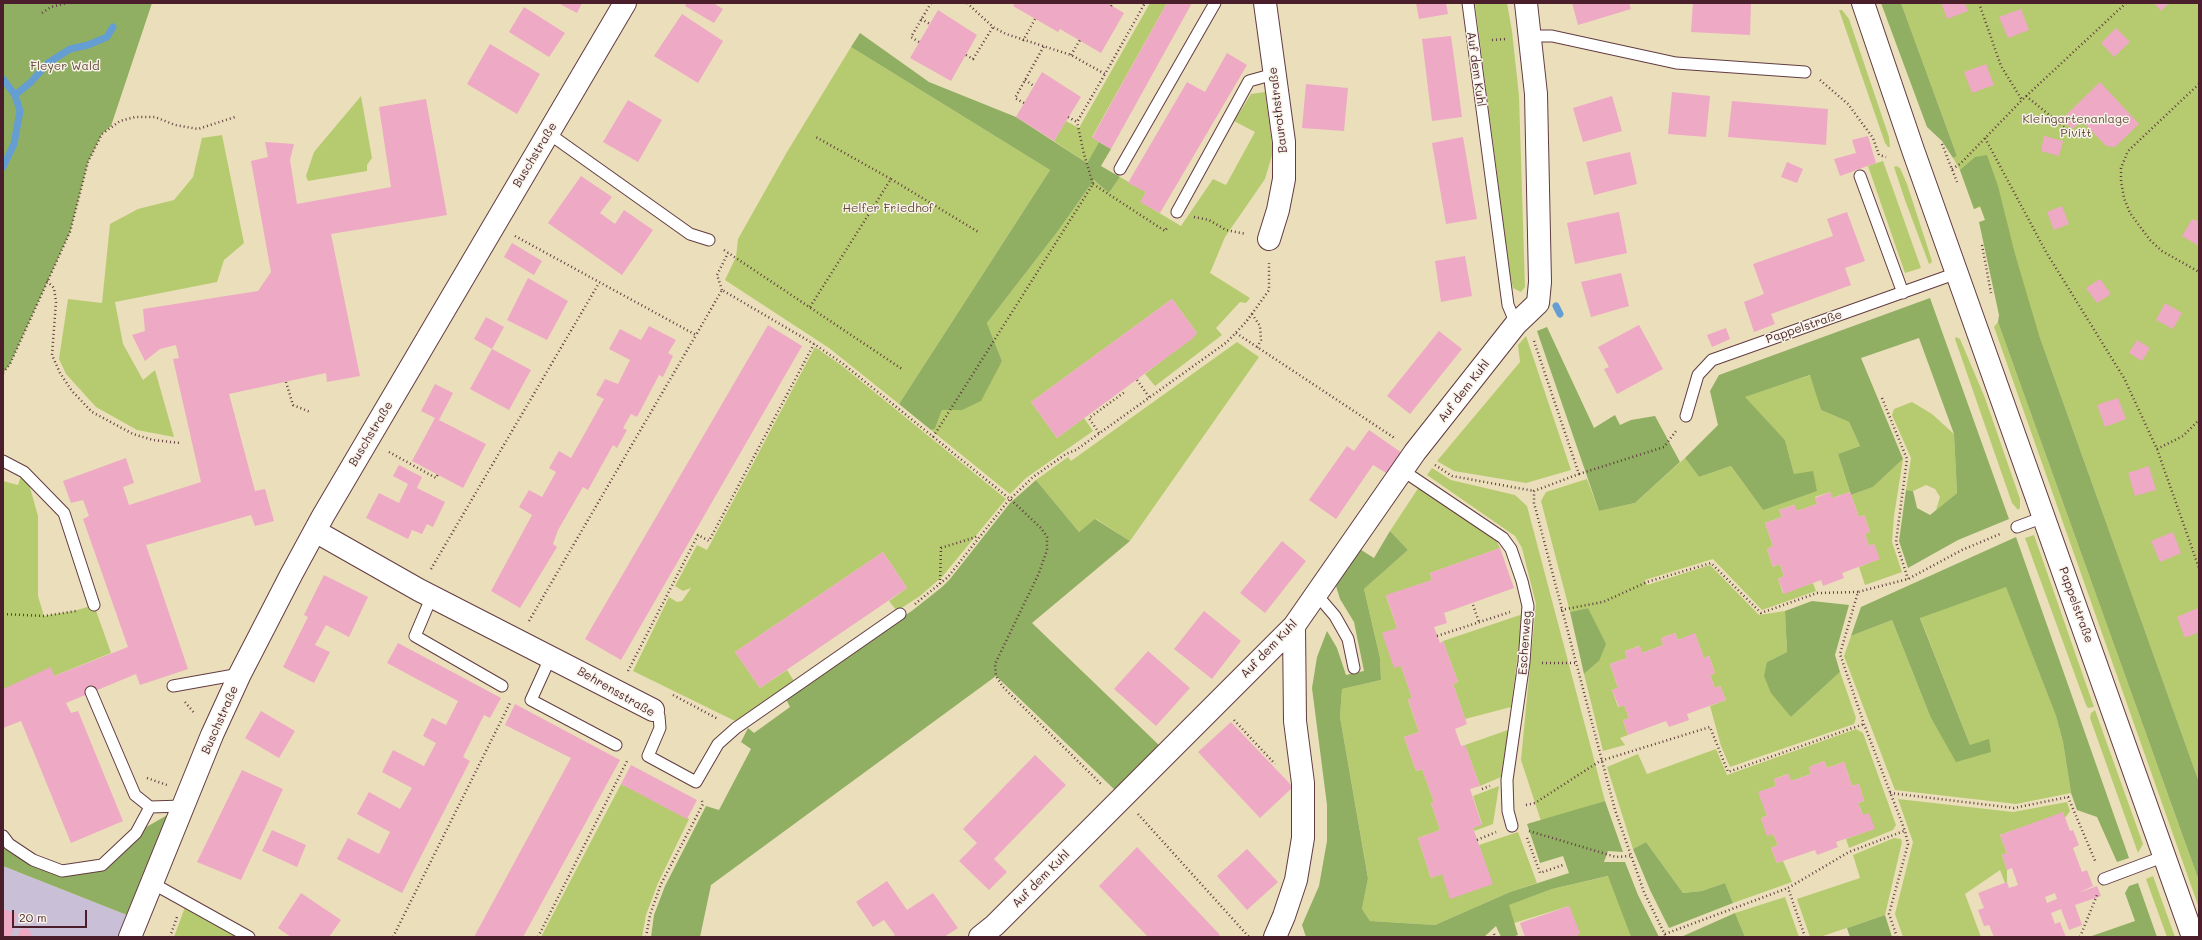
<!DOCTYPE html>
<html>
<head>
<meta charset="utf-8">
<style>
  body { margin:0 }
  #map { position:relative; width:2202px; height:940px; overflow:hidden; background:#ebdebb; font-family:Mali,sans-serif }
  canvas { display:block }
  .frame { position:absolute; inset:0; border:4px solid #4a1f2b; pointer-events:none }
  .scale { position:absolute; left:12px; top:910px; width:75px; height:18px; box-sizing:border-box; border:2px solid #4a1f2b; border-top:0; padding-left:5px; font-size:12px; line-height:14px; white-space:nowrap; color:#4a1f2b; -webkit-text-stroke:3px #f7f3e8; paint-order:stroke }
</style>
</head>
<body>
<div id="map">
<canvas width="2202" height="940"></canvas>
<div class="frame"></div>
<div class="scale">20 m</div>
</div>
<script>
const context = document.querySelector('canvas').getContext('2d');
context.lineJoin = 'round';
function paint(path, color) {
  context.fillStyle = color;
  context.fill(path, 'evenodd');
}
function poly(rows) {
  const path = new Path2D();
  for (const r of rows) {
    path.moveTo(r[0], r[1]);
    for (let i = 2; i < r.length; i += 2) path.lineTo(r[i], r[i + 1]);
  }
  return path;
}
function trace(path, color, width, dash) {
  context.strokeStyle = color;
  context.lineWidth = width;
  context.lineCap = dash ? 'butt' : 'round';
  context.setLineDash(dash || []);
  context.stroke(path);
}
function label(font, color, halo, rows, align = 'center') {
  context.font = font + ' Mali,sans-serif';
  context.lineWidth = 3;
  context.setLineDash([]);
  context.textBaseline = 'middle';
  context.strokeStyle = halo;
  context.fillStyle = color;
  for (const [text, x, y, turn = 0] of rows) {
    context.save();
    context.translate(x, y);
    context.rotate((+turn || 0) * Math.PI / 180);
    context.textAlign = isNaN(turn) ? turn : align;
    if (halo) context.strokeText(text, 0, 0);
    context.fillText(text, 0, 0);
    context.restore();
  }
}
paint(poly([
  [3,866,137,919,130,937,3,937]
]), '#c9bfd7');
paint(poly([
  [1150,3,1167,3,1092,137,1099,142,1087,163,1054,141,1066,121,1079,128],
  [1475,3,1507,3,1512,31,1519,96,1525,287,1521,292,1513,288,1510,275],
  [1901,3,2199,3,2199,782,2039,335,1980,207,1974,209,1960,170,1953,158,1957,156],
  [1839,10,1842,10,1849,19,1889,137,1890,147,1888,147,1885,143],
  [851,47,1050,170,899,404,829,348,725,280,736,257,738,239,787,152],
  [1265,92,1273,152,1265,179,1225,237,1210,273,1250,298,1246,303,1240,302,1216,328,1222,335,1155,386,1145,374,1197,333,1172,299,1031,402,1057,438,1084,418,1093,431,1026,478,1010,494,931,430,935,429,942,410,962,410,1002,361,987,323,1058,231,1094,180,1109,193,1120,177,1146,192,1141,202,1181,226,1213,179,1226,185,1255,132,1234,121,1251,94],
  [361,96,372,158,367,165,367,171,308,181,306,176,314,152],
  [222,135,244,243,224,260,217,282,115,302,123,344,143,380,155,370,174,437,137,430,96,407,66,374,59,359,68,299,102,303,110,224,138,209,174,200,193,177,202,138],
  [1883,161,1921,268,1905,273,1868,166],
  [1896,166,1900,168,1907,184,1932,261,1931,263,1929,264,1905,200,1894,167],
  [1998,322,2199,881,2199,908,1994,327],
  [1526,336,1571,470,1526,483,1454,471,1437,461,1520,362,1518,345],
  [1956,337,1960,339,1985,398,2020,499,2020,508,2018,510,2012,503,1955,339],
  [1237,342,1259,357,1130,541,1096,519,1079,532,1036,480,1068,457,1071,461],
  [815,347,841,365,1006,499,942,577,920,596,897,611,889,601,907,588,883,552,735,652,760,688,787,670,794,681,735,721,633,671,669,597,677,602,682,601,691,588,683,591,675,586,697,545,707,550],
  [1811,375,1821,410,1849,422,1860,446,1838,454,1850,492,1832,498,1830,492,1815,497,1817,504,1797,511,1794,505,1779,510,1782,517,1765,523,1773,546,1767,549,1773,567,1780,564,1784,576,1778,579,1783,593,1813,583,1816,591,1762,610,1713,559,1645,580,1647,585,1710,565,1759,615,1785,611,1787,652,1767,662,1791,717,1840,672,1856,718,1854,724,1730,767,1721,746,1710,706,1726,700,1720,686,1715,688,1710,675,1715,673,1709,656,1704,658,1695,634,1678,640,1675,633,1661,638,1663,645,1642,653,1639,646,1625,651,1627,658,1610,664,1618,688,1612,690,1618,707,1624,705,1629,718,1623,720,1628,735,1620,738,1625,745,1603,751,1584,674,1599,661,1588,608,1570,612,1541,501,1546,492,1587,479,1599,511,1635,503,1685,458,1699,477,1731,466,1763,510,1794,474,1785,440,1744,397],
  [1912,402,1932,414,1954,434,1957,493,1936,510,1940,497,1935,489,1926,485,1913,491,1906,490,1911,458,1892,415,1894,409],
  [1903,459,1894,516,1892,542,1902,572,1865,585,1859,567,1879,559,1874,544,1869,546,1865,534,1870,532,1864,515,1859,517,1851,495,1873,487],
  [1432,468,1451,480,1515,495,1527,506,1605,801,1541,821,1521,760,1536,604,1522,548,1515,536,1427,475],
  [21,476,29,484,38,516,38,596,44,616,74,611,94,605,111,653,54,676,3,689,3,481,18,485],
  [1419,487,1497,542,1500,548,1430,573,1432,580,1386,596,1397,628,1401,666,1412,698,1408,700,1419,732,1404,737,1416,771,1422,769,1434,802,1431,803,1440,830,1418,838,1431,878,1442,874,1492,884,1479,845,1518,832,1537,883,1510,892,1435,925,1370,921,1362,909,1368,877,1340,717,1342,689,1381,680,1380,658,1364,589,1408,550,1390,531],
  [2034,535,2094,707,2088,708,2086,705,2025,538],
  [2006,586,2056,716,2063,742,2071,793,2016,804,1895,790,1844,656,1851,636,1892,620,1930,716,1970,745,1920,617],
  [1523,614,1511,707,1465,719,1453,684,1458,682,1443,641],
  [2095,710,2143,844,2138,853,2090,718,2091,713],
  [1856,729,1863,733,1896,825,1893,830,1849,848,1846,839,1874,829,1863,815,1858,803,1864,801,1859,784,1852,786,1844,762,1827,768,1824,761,1809,767,1811,774,1791,781,1788,774,1774,779,1776,786,1759,792,1767,816,1761,818,1767,835,1773,834,1778,845,1771,848,1777,863,1783,861,1792,882,1733,903,1725,883,1702,891,1683,893,1646,842,1633,849,1607,767,1638,754,1647,774,1716,749,1727,775],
  [1508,730,1501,777,1480,786,1465,745],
  [621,784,689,819,658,883,646,915,642,937,541,937],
  [1499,786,1493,824,1474,831,1473,828,1482,824,1473,796],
  [1898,799,2013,812,2067,802,2070,811,2065,818,2063,813,2000,835,2007,853,2002,855,2007,870,2007,882,2005,883,2000,870,1965,894,1981,937,1903,937,1895,914,1913,842],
  [1894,838,1901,839,1902,842,1885,915,1820,937,1810,937,1797,899,1860,878,1853,855],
  [1609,876,1631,937,1575,937,1579,933,1569,906,1514,923,1508,905,1552,889],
  [2153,876,2175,937,2167,937,2146,879],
  [1785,897,1799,937,1745,937,1735,913],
  [185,907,239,937,174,937]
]), '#b6cb6f');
paint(poly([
  [3,3,152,3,111,126,102,134,88,162,70,232,10,364,3,373],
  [1881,3,1901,3,1957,156,1953,158,1942,141,1927,127],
  [860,33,929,82,1016,117,1087,163,1099,142,1111,149,1101,166,1120,177,1109,193,1094,180,1058,231,987,323,1002,361,981,401,962,410,942,410,935,429,931,430,899,404,1050,170,851,47],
  [1987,155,1998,186,2015,254,2039,335,2199,782,2199,881,1998,322,1999,315,1979,222,1985,220,1980,206,1974,209,1960,170,1975,157],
  [1930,298,2009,519,1958,540,1908,568,1899,541,1906,490,1913,491,1917,508,1930,515,1957,493,1954,434,1919,338,1861,358,1903,459,1873,487,1851,495,1838,454,1860,446,1849,422,1821,410,1810,375,1745,397,1785,440,1794,474,1813,471,1817,491,1763,510,1731,466,1699,477,1685,458,1718,425,1710,391,1719,375],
  [1547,327,1594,428,1615,415,1620,425,1631,420,1655,416,1680,462,1635,503,1599,511,1537,331],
  [1036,480,1079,532,1095,519,1130,541,1032,623,1161,747,1115,790,996,676,711,885,700,937,651,937,654,915,665,886,706,806,719,810,751,749,741,742,748,728,754,733,790,707,786,699,913,610,942,587,950,579,1010,503],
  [1390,531,1408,550,1364,589,1380,658,1381,680,1342,689,1340,717,1368,878,1362,909,1370,921,1435,925,1510,892,1569,873,1563,856,1540,863,1527,824,1605,801,1623,852,1608,851,1604,862,1625,862,1638,895,1659,937,1631,937,1608,876,1552,889,1509,905,1518,935,1512,937,1501,937,1496,926,1484,937,1306,937,1302,925,1319,886,1327,841,1327,805,1312,688,1317,657,1327,631,1337,648,1346,675,1364,671,1354,622,1340,599,1336,586,1358,548,1374,558],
  [2016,537,2116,821,2129,858,2117,862,2097,817,2077,810,2071,793,2063,742,2056,716,2006,587,1920,618,1970,745,1989,739,1991,752,1956,762,1930,716,1892,620,1851,636,1861,607],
  [1812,601,1849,605,1835,655,1840,672,1791,717,1771,693,1764,676,1767,662,1787,652,1785,611],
  [1588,608,1606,644,1599,661,1584,674,1570,612],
  [183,806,137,919,3,866,3,836,62,871,102,865,136,833],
  [1646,842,1683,893,1702,891,1725,883,1733,903,1669,928,1650,890,1633,849],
  [2138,883,2157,937,2089,937,2135,921,2125,893,2129,886],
  [1735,913,1745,937,1681,937],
  [1885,915,1892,937,1850,937,1847,928]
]), '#90af62');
trace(poly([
  [3,79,15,95,20,111,14,144,3,167],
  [15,95,30,83,48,63,70,49,88,45,107,37,113,27],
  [1556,306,1560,314]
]), '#649ed3', 7);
paint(poly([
  [558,3,582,3,577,13],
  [686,3,713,3,723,9,714,23,685,6],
  [1015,3,1107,3,1124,13,1101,53,1060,29,1058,32,1013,6],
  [1167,3,1192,3,1111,149,1092,138],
  [1416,3,1446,3,1448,14,1419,19],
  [1572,3,1629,3,1631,9,1578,25],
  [1693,3,1751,3,1750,35,1691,32],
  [1941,3,1965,3,1968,11,1947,19],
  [2154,3,2169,3,2161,11],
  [524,7,565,33,549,57,509,32],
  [2021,9,2029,30,2008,38,1999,17],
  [938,10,977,35,951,81,910,58],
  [682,14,723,41,698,83,654,56],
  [2116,28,2130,42,2114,57,2101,43],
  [1451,36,1462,117,1432,121,1422,39],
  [490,44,540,74,517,114,467,84],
  [1227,53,1247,65,1160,213,1140,202,1146,192,1128,183,1187,82,1205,92],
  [1986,64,1994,85,1972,93,1964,72],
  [1042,72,1081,97,1054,141,1016,117],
  [2100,82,2139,124,2115,147,2106,146,2082,121,2072,129,2062,119],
  [1306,84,1348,88,1344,131,1302,128],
  [1672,92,1710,96,1706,137,1668,134],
  [1612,96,1622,131,1583,142,1573,108],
  [426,99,447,215,331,234,360,376,327,382,326,373,229,394,255,491,265,489,274,521,255,526,251,515,146,545,188,669,140,685,136,674,66,703,71,713,78,711,123,821,71,843,21,721,3,728,3,689,51,667,54,676,128,647,83,519,89,516,83,500,71,503,63,481,126,458,134,483,123,487,129,505,201,482,173,359,179,358,176,345,160,349,145,361,132,335,145,331,143,309,258,291,271,272,251,161,268,157,265,142,294,144,290,160,297,204,391,187,379,107],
  [628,100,662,120,638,162,603,142],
  [1732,101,1828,109,1826,145,1728,137],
  [1868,136,1876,163,1840,176,1834,159,1856,153,1852,140],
  [2044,136,2063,141,2059,156,2041,151],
  [1463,137,1477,219,1446,224,1432,143],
  [1630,152,1637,184,1594,195,1586,162],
  [1787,162,1803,169,1797,183,1781,177],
  [581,176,612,197,600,213,615,224,624,210,653,230,622,275,548,223],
  [2062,206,2069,224,2054,230,2047,212],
  [1619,212,1627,253,1575,264,1567,223],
  [1847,212,1865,261,1845,268,1851,285,1771,314,1775,324,1754,332,1744,302,1764,294,1753,264,1833,236,1827,219],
  [2192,219,2199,222,2199,246,2182,236],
  [512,243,542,261,534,275,504,257],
  [1465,256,1472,296,1441,302,1435,261],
  [1621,273,1629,306,1591,317,1581,282],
  [528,278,568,301,547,340,507,320],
  [2100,279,2111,294,2097,303,2086,288],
  [1172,299,1197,333,1192,339,1057,438,1031,402],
  [2165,303,2182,313,2173,329,2156,320],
  [486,317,504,327,492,349,531,370,509,410,470,389,492,349,474,339],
  [768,325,802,346,621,660,585,639],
  [1639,325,1663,369,1617,394,1604,369,1609,367,1598,347],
  [649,326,676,340,668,353,673,356,663,377,659,375,637,417,631,414,623,428,627,430,617,448,613,445,588,490,583,487,558,530,553,544,557,547,520,608,491,591,532,515,519,507,529,490,542,497,556,472,549,468,559,451,571,458,604,399,596,395,605,379,618,384,630,360,609,349,620,329,641,340],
  [1726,328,1730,339,1712,347,1707,335],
  [1439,331,1462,349,1410,414,1387,396],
  [2137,340,2150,348,2142,361,2129,353],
  [435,384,453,393,439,420,486,444,463,488,412,461,435,418,421,411],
  [2118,398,2126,419,2105,427,2097,405],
  [1369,430,1402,453,1388,474,1373,465,1336,519,1309,500,1347,446,1354,451],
  [399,465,422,477,417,488,445,502,433,527,427,524,422,534,412,530,408,539,366,518,379,493,399,503,408,484,393,476],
  [2149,466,2156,490,2135,496,2128,473],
  [1830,492,1832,498,1850,492,1859,517,1864,515,1870,532,1865,534,1869,546,1874,544,1880,559,1842,573,1844,578,1823,586,1821,580,1784,594,1778,579,1784,576,1780,564,1773,567,1767,549,1773,546,1765,523,1782,517,1779,510,1795,505,1797,511,1817,504,1815,498],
  [2173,532,2181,553,2160,562,2151,541],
  [1282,541,1306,561,1265,613,1240,593],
  [1500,548,1514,588,1444,613,1447,623,1434,627,1440,643,1443,641,1458,682,1453,684,1467,724,1455,729,1461,746,1465,745,1480,786,1470,789,1482,825,1473,828,1493,884,1450,899,1442,874,1431,878,1418,838,1440,830,1431,803,1434,802,1422,769,1416,771,1404,737,1419,732,1408,699,1412,698,1401,666,1394,668,1382,633,1397,628,1386,595,1432,580,1430,573],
  [883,552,907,588,760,688,735,652],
  [324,575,368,597,349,637,326,625,315,645,330,652,314,683,283,667,308,617,304,615],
  [2198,608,2199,632,2185,638,2177,617],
  [1204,611,1241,641,1212,679,1174,649],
  [1675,633,1678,640,1695,633,1704,658,1709,656,1715,673,1710,675,1715,688,1720,686,1726,700,1687,714,1689,720,1669,727,1666,721,1628,735,1623,720,1629,718,1624,705,1619,707,1612,690,1618,688,1610,664,1627,658,1625,651,1640,646,1642,653,1663,645,1661,638],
  [398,643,501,698,490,718,484,715,463,757,470,761,402,893,337,859,348,838,379,854,390,832,357,814,369,792,400,809,412,788,382,772,393,750,424,766,436,743,423,736,432,718,446,725,458,701,387,663],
  [1148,651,1190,688,1156,726,1114,689],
  [515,704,620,760,523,937,474,937,571,758,505,725],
  [261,711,295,731,279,758,245,738],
  [1231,722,1293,787,1260,818,1198,752],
  [1035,755,1066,785,994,859,1007,872,989,890,959,861,977,843,963,829],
  [1824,761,1827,768,1844,762,1852,786,1859,784,1864,801,1858,803,1863,815,1869,813,1875,829,1836,842,1838,847,1817,855,1815,850,1777,863,1771,848,1778,845,1773,834,1767,836,1761,818,1767,816,1758,792,1776,786,1774,779,1789,774,1791,781,1811,774,1809,767],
  [631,765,697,800,687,819,621,784],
  [242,770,283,789,241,880,197,862],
  [2063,812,2070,831,2073,830,2079,845,2073,848,2082,872,2087,870,2093,886,2078,893,2097,886,2101,896,2075,905,2082,925,2069,930,2061,909,2051,913,2055,924,2060,922,2066,937,1994,937,1989,925,1984,926,1978,910,1984,908,1978,893,2007,882,2009,888,2018,885,2012,868,2007,870,2002,855,2007,853,2000,835],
  [2055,893,2057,899,2047,903,2045,897],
  [272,830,306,845,297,867,262,851],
  [1137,847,1220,935,1218,937,1148,937,1099,886],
  [1247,849,1278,882,1247,910,1217,876],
  [887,881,907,910,933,893,958,928,944,937,892,937,895,935,884,920,873,927,856,902],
  [301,893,341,920,329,937,291,937,278,928],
  [1569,906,1580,933,1575,937,1525,937,1520,923],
  [3,909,17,914,11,937,3,937],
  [21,928,29,929,32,937,17,937]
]), '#eea9c4');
const service = poly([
  [1468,3,1508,305,1516,324],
  [1531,36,1552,36,1676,63,1805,72],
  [548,133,690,234,709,240],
  [1120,169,1215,3],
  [1860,176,1903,293],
  [1177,212,1249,81,1274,74],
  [1686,416,1698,375,1712,360,1957,273],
  [3,461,24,472,64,513,94,605],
  [1402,470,1503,538,1511,549,1522,581,1528,606,1524,662,1507,780,1508,811,1512,826],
  [2017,527,2044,517],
  [1317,595,1335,616,1348,639,1354,668],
  [432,596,415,636,502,686],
  [551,656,531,700,616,745],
  [173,686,240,674],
  [91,692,135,795,150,807],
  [653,710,659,716,660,728,648,756,696,782,718,744,736,728,900,614],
  [3,836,9,844,33,860,62,871,102,865,136,833,150,807,183,806],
  [2104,879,2165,856],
  [152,883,249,937]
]);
const minor = poly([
  [1265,3,1284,142,1284,179,1278,210,1269,239],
  [315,531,419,590,653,710],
  [130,937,212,735,240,674,291,575,323,516,625,3],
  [980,937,995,925,1294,626,1415,452,1516,324,1538,303,1540,282,1536,94,1526,3],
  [1275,937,1284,916,1296,880,1303,838,1303,783,1295,721,1294,626]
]);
const tertiary = poly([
  [1863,3,1913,150,2193,937]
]);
trace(service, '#623c41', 13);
trace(minor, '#623c41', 24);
trace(tertiary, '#623c41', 24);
trace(poly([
  [967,3,993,27,1006,34,1071,55,1105,74,1145,3],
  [1979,3,2001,66,2022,100],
  [1111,6,1113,3],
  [42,13,51,7,67,3],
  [921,19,930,24],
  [1492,40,1506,39],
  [1023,41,1035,19],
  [919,42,911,37,931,3],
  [966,55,973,59,993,27],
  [1071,55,1080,40],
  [1025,80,1034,86],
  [1820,80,1848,104,1873,138,1879,155,1886,157],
  [2199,84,2128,151,2121,168,2121,181,2124,198,2130,213,2150,240,2162,251,2199,272],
  [2026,96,2069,131,2084,134],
  [1024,103,1015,98,1044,46],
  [1068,117,1077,122,1105,74],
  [1985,138,2046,252,2124,378,2157,449,2199,568],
  [1942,144,1957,182],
  [1952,169,1960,164,2022,100,2126,3],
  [891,179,980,233],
  [1093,184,1165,231,1168,226],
  [1194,217,1209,220,1226,230,1246,234],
  [515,236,696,335,722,290,814,344,842,363,1010,499,1041,528,1047,537,1047,550,1039,573,995,664,996,676,1003,687,1102,785],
  [1982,245,1991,293],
  [724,250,902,369],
  [47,281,54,288,56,302,52,355,60,373,72,391,92,412,133,434,153,440,180,443],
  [722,290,717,275,728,253],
  [810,307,891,179,814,136],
  [1252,314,1260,326,1261,340,1257,348],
  [1236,333,1396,439],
  [1534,341,1579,474,1534,491,1534,503,1615,810,1644,892,1666,937],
  [3,373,10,364,70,232,88,162,102,134,120,121,135,117,155,117,175,125,198,129,235,117],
  [1137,380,1149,397],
  [286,382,293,405,310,412],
  [1882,398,1907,459,1896,542,1908,579],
  [1099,433,1089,418,1126,391],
  [933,437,1093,184,1084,154,1077,122],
  [2157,449,2183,436,2199,420],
  [389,452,436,478,438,474],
  [1435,465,1452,476,1534,491],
  [1579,474,1664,447,1676,431],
  [431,569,599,283],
  [940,584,941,548,979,536],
  [915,604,948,577,1008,501,1033,477,1066,454,1076,450,1227,342,1246,322,1269,290,1269,263],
  [1473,605,1479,622],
  [1561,610,1603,602,1647,582,1711,563,1761,613,1817,593,1858,592],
  [3,614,44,616,76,611],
  [529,621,696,335],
  [1437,636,1510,612],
  [1542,663,1576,663],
  [628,671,698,535,709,541,814,344],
  [673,695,718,719],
  [185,702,195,714],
  [1234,720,1275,764],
  [147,778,167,785],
  [1482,789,1490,786],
  [1890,793,2014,808,2068,797,2096,863],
  [1526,805,1535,803,1600,761,1710,727,1728,772,1864,724],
  [1138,814,1249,937],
  [1529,831,1616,857,1630,856],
  [1527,838,1540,873,1563,865],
  [1477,840,1496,832],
  [1494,934,1495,937],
  [1665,934,1788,888],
  [170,937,177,917],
  [393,937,510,703],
  [538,937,628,759],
  [646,937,650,915,661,884,703,804,701,798],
  [1805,937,1788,888,1849,852,1904,831],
  [1897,937,1889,914,1908,844,1905,831,1864,724,1840,654,1858,592,1908,579,1962,550,2000,534],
  [2080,937,2097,895]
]), '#623c41', 2.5, [1, 3]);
trace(service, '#fff', 11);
trace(minor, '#fff', 22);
trace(tertiary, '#fff', 22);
label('12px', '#654a3c', '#f7f3e8', [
  ["Fleyer Wald",65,66],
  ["Kleingartenanlage",2076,119],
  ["Pivitt",2076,133],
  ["Helfer Friedhof",888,208]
]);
label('12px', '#4a1f2b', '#f7f3e8', [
  ["Auf dem Kuhl",1476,69,82],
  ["Baurothstraße",1278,110,-97],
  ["Buschstraße",535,155,-59],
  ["Pappelstraße",1804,327,-19],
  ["Auf dem Kuhl",1464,391,-52],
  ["Buschstraße",371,434,-59],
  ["Pappelstraße",2076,605,70],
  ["Eschenweg",1525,643,-86],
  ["Auf dem Kuhl",1269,649,-46],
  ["Behrensstraße",616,692,30],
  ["Buschstraße",220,720,-66],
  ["Auf dem Kuhl",1041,879,-45]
]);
</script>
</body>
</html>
